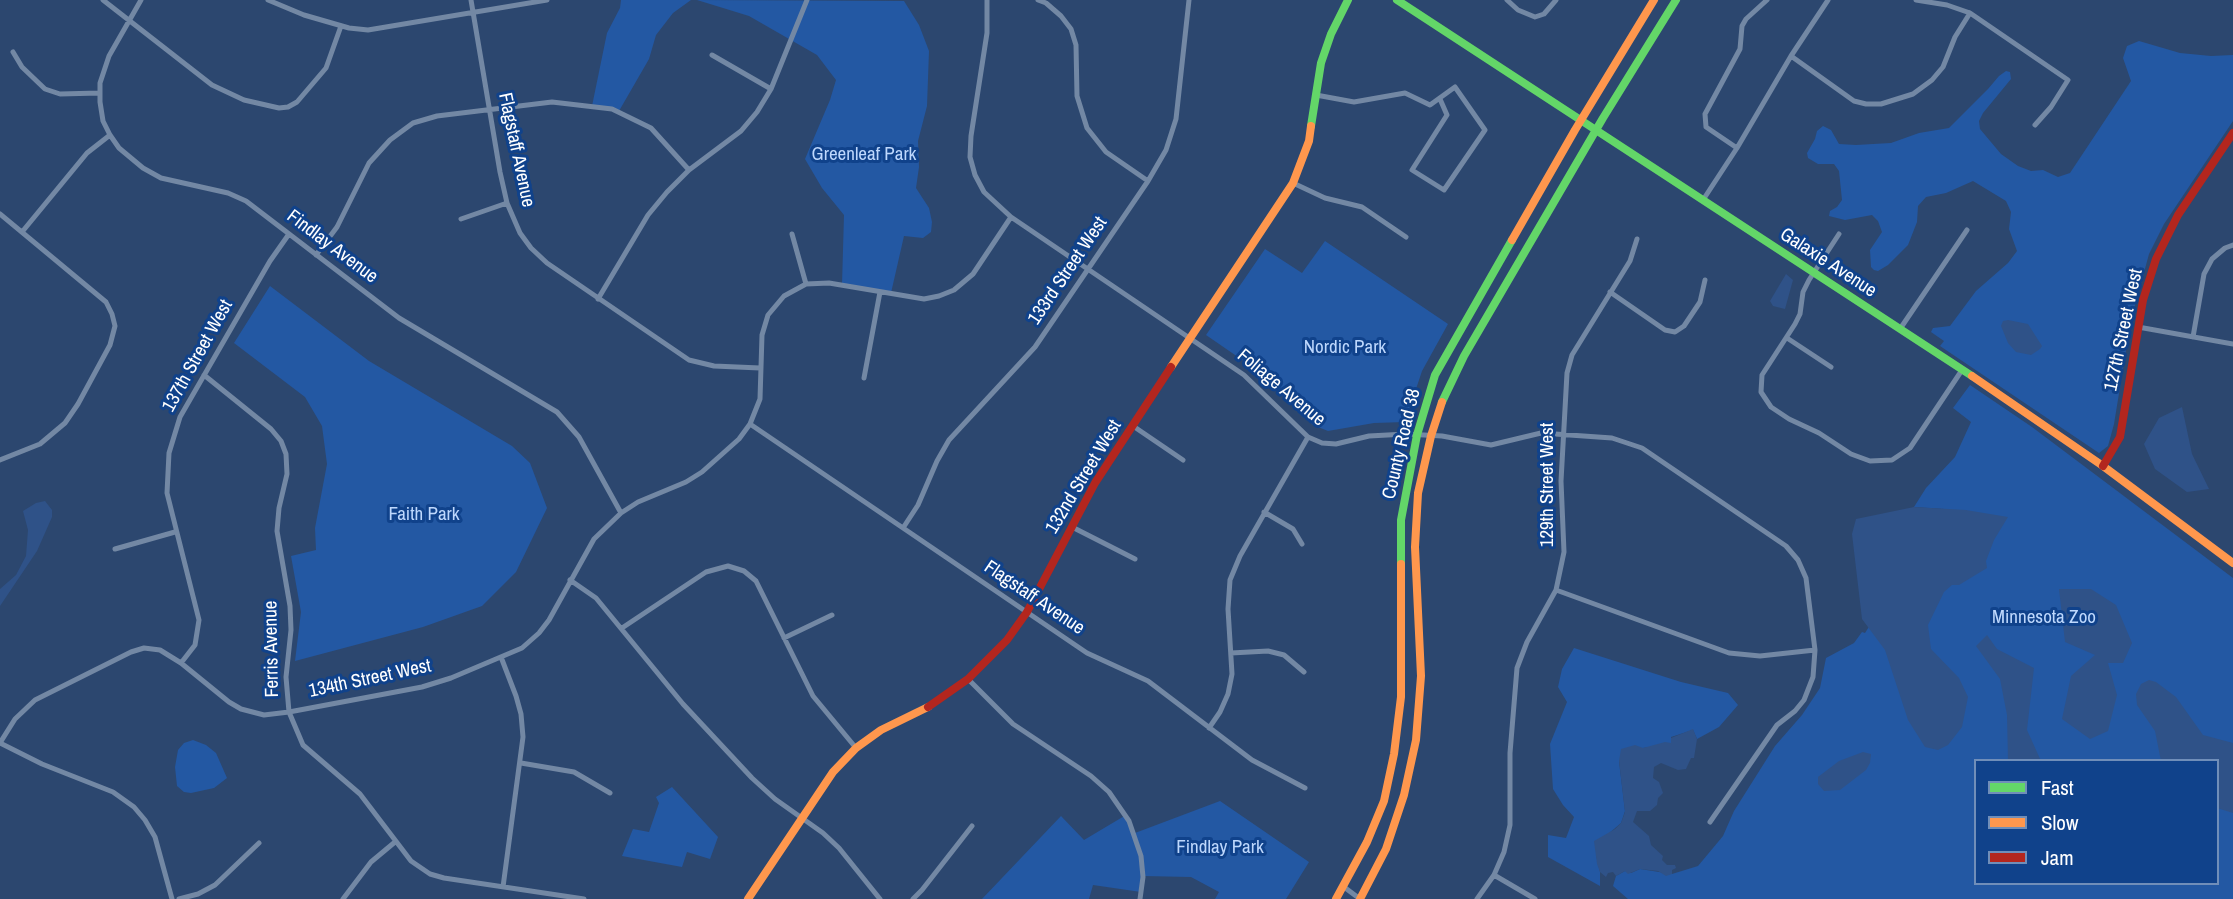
<!DOCTYPE html>
<html>
<head>
<meta charset="utf-8">
<style>
  body { margin:0 }
  #map { position:relative; width:2233px; height:899px; overflow:hidden; background:#2c476f; font-family:"Archivo Narrow",sans-serif }
  canvas { display:block }
  .legend { position:absolute; left:1974px; top:759px; width:245px; height:126px; box-sizing:border-box; background:#10428b; border:2px solid #708eb9; margin:0; padding:9px 12px; list-style:none; font-size:21px; color:#fff }
  .legend li { display:flex; align-items:center; gap:14px; height:35px }
  .legend b { width:35px; border:2px solid #708eb9 }
</style>
</head>
<body>
<div id="map">
<canvas width="2233" height="899"></canvas>
<ul class="legend">
<li><b style="height:9px;background:#63d668"></b>Fast</li>
<li><b style="height:9px;background:#ff974d"></b>Slow</li>
<li><b style="height:9px;background:#b3261e"></b>Jam</li>
</ul>
</div>
<script>
const context = document.querySelector('canvas').getContext('2d');
context.lineJoin = 'round';
function paint(path, color) {
  context.fillStyle = color;
  context.fill(path, 'evenodd');
}
function poly(rows) {
  const path = new Path2D();
  for (const r of rows) {
    path.moveTo(r[0], r[1]);
    for (let i = 2; i < r.length; i += 2) path.lineTo(r[i], r[i + 1]);
  }
  return path;
}
function trace(path, color, width, dash) {
  context.strokeStyle = color;
  context.lineWidth = width;
  context.lineCap = dash ? 'butt' : 'round';
  context.setLineDash(dash || []);
  context.stroke(path);
}
function label(font, color, halo, rows, align = 'center') {
  context.font = font + ' "Archivo Narrow",sans-serif';
  context.lineWidth = 6;
  context.setLineDash([]);
  context.textBaseline = 'middle';
  context.strokeStyle = halo;
  context.fillStyle = color;
  for (const [text, x, y, turn = 0] of rows) {
    context.save();
    context.translate(x, y);
    context.rotate((+turn || 0) * Math.PI / 180);
    context.textAlign = isNaN(turn) ? turn : align;
    if (halo) context.strokeText(text, 0, 0);
    context.fillText(text, 0, 0);
    context.restore();
  }
}
paint(poly([
  [621,0,691,0,673,13,656,35,649,59,619,111,592,106,607,33,620,8],
  [697,0,904,1,919,25,929,51,927,106,918,141,919,167,916,188,929,208,932,222,931,232,923,238,904,236,891,293,842,285,844,215,822,188,805,159,830,100,836,80,817,55,749,16],
  [2139,41,2180,53,2211,56,2233,55,2233,121,2164,224,2149,254,2131,320,2114,424,2108,446,2099,453,1940,346,1944,341,1931,332,1933,328,1950,326,1976,291,2008,263,2017,251,2009,229,2011,212,2006,201,1973,181,1946,193,1926,197,1918,206,1917,222,1908,245,1888,265,1878,271,1874,270,1871,267,1870,250,1882,232,1878,221,1872,215,1845,220,1829,216,1830,211,1837,207,1842,200,1839,171,1834,164,1818,164,1808,158,1807,153,1815,139,1817,131,1823,126,1831,130,1839,144,1856,145,1891,143,1919,133,1949,128,1988,89,1999,76,2006,71,2010,72,2011,79,1983,113,1979,121,1980,129,2001,154,2018,166,2031,171,2043,170,2058,177,2070,173,2131,81,2123,58,2127,46],
  [1325,241,1448,324,1422,371,1405,422,1374,423,1328,431,1313,425,1251,366,1206,335,1265,249,1302,273],
  [270,286,369,361,512,446,530,463,547,508,516,572,482,606,423,627,295,661,301,612,291,556,316,550,315,528,327,464,322,426,305,397,234,343],
  [1970,385,2032,427,2233,578,2233,899,1628,899,1613,886,1616,876,1625,871,1631,873,1640,869,1672,874,1698,866,1723,836,1734,811,1775,746,1802,715,1820,688,1826,658,1854,643,1862,632,1865,633,1944,509,1914,507,1926,488,1955,457,1971,422,1953,408],
  [1976,761,2217,761,2217,883,1976,883],
  [1574,648,1681,682,1728,693,1738,705,1719,727,1697,739,1693,730,1671,737,1672,744,1643,748,1619,761,1625,811,1621,823,1607,835,1596,854,1600,872,1600,886,1548,857,1548,835,1566,838,1574,817,1563,805,1553,789,1550,744,1567,702,1558,687,1562,669],
  [193,740,206,745,216,753,227,778,214,788,191,793,184,792,177,786,175,767,178,750,184,743],
  [672,787,718,837,710,859,687,852,682,867,622,856,633,829,649,832,659,803,656,797],
  [1220,801,1309,862,1286,899,1215,899,1219,892,1191,877,1143,876,1141,892,1093,885,1089,899,982,899,1061,816,1084,840,1126,815,1135,833]
]), '#2358a3');
paint(poly([
  [1786,274,1793,280,1785,309,1773,306,1770,301],
  [2008,320,2028,324,2042,346,2040,349,2031,355,2016,352,2008,343,2001,326,2003,321],
  [2182,407,2192,454,2209,489,2187,492,2155,469,2144,444,2159,418],
  [45,501,52,510,52,517,37,551,0,606,0,589,16,575,26,556,28,530,23,511,36,503],
  [1914,507,1966,510,2008,517,1994,540,1986,561,1987,568,1959,585,1952,585,1944,592,1928,625,1931,649,1959,678,1968,697,1962,727,1948,745,1938,750,1925,747,1908,720,1885,650,1862,619,1852,534,1856,519],
  [2059,589,2091,589,2116,605,2132,643,2123,663,2108,663,2117,695,2108,731,2090,739,2062,719,2071,676,2095,655,2065,642],
  [1987,635,1997,649,2034,668,2027,730,2041,761,2008,761,2007,715,2000,679,1976,646],
  [2149,680,2156,682,2176,697,2203,735,2233,743,2233,813,2217,808,2217,761,2161,761,2155,731,2137,705,2136,694,2141,684],
  [1693,729,1697,739,1694,758,1691,758,1686,769,1678,770,1661,763,1654,767,1653,778,1659,782,1663,793,1658,798,1657,805,1650,811,1637,811,1633,822,1649,836,1651,845,1663,856,1662,860,1667,865,1675,865,1676,868,1672,870,1672,874,1666,876,1658,871,1640,869,1628,874,1625,871,1616,876,1613,872,1608,873,1606,877,1600,872,1597,864,1594,841,1615,829,1621,823,1625,812,1619,761,1621,749,1635,745,1643,748,1665,742,1671,743,1671,738],
  [1863,752,1871,754,1870,763,1866,770,1840,790,1824,791,1818,784,1818,777,1839,761]
]), '#2f5288');
trace(poly([
  [103,0,212,85,244,100,279,108,288,107,297,102,326,68,341,26],
  [141,0,109,56,100,83,100,102,103,121,110,135,119,148,143,168,161,178,228,193,246,201,399,318,557,412,579,437,621,513],
  [268,0,304,15,349,28,368,30,547,0],
  [471,0,500,172,507,203,520,233,531,248,547,263,689,360,714,366,760,368],
  [987,0,987,33,971,136,970,157,975,175,984,192,1011,217,1244,375,1308,437,1322,443,1336,444,1369,436,1406,434,1442,436,1491,445,1541,433,1612,438,1642,448,1786,546,1798,560,1806,578,1815,650,1813,677,1804,700,1795,711,1777,725,1710,822],
  [1038,0,1046,3,1061,16,1071,29,1076,45,1077,96,1087,128,1106,152,1148,181],
  [1507,0,1518,10,1535,17,1544,14,1556,0],
  [1916,0,1947,5,1970,13,2068,80,2051,107,2035,125],
  [13,52,22,67,45,89,60,94,99,93],
  [712,55,771,89],
  [1791,56,1854,101,1866,104,1881,104,1913,94,1932,80,1943,67,1955,37,1970,13],
  [1316,95,1354,102,1405,93,1430,105,1455,87,1485,130,1444,190,1412,170,1447,115,1440,99],
  [1737,148,1706,127,1705,114,1740,49,1742,26,1746,19,1767,0],
  [1293,183,1325,198,1362,207,1406,237],
  [1703,200,1737,148,1791,56,1828,0],
  [0,214,106,302,112,314,115,326,110,345,78,404,65,423,40,444,0,460],
  [461,219,507,203],
  [22,232,87,153,110,135],
  [792,234,806,284],
  [1839,234,1809,280,1803,292,1800,314,1795,324,1762,375,1761,392,1771,407,1789,419,1819,433,1851,454,1870,461,1892,460,1910,448,1962,370],
  [316,255,337,227,369,163,390,140,413,123,437,116,552,102,612,109,651,128,689,170],
  [1610,292,1665,330,1675,332,1684,326,1700,302,1705,280],
  [598,299,648,215,667,192,689,170,741,131,757,112,771,89,807,0],
  [2138,327,2233,344],
  [1900,329,1967,230],
  [2193,337,2204,274,2212,259,2225,248,2233,245],
  [1787,338,1831,367],
  [204,375,271,429,281,441,286,454,287,474,279,508,277,531,290,606,291,630,286,677,289,712,303,745,360,794,411,861,430,874,444,878,584,899],
  [864,378,880,292],
  [750,424,1087,653,1148,681,1252,760,1305,788],
  [1133,426,1183,460],
  [1264,512,1293,529,1302,544],
  [1072,527,1135,559],
  [903,528,918,505,937,461,949,440,1035,347,1148,181,1166,150,1176,119,1189,0],
  [115,549,175,532],
  [570,580,596,598,683,704,752,778,775,799,823,833,839,848,880,899],
  [1556,590,1729,653,1760,656,1815,650],
  [622,628,706,572,728,566,744,571,756,581,813,696,856,748],
  [784,638,832,615],
  [1231,653,1268,651,1284,655,1304,672],
  [501,657,516,696,521,714,523,737,503,887],
  [181,663,195,645,199,620,167,493,169,453,180,417,270,261,289,234],
  [968,679,1013,724,1091,776,1109,792,1129,821,1141,856,1143,877,1140,899],
  [1209,728,1220,712,1228,694,1232,674,1228,609,1230,580,1240,556,1308,437],
  [521,763,574,772,610,793],
  [1494,875,1535,899],
  [1344,887,1360,899],
  [172,899,155,837,145,820,134,807,113,792,42,764,0,743,15,719,35,700,131,652,144,648,160,650,181,663,229,702,241,709,264,715,289,712,422,687,451,678,522,648,539,633,549,620,594,539,621,513,638,502,686,482,702,472,739,439,750,424,760,399,762,335,768,315,784,296,806,284,829,283,924,299,939,296,954,290,973,274,1011,217],
  [179,899,198,894,215,885,259,843],
  [343,899,371,862,395,842],
  [913,899,922,890,972,826],
  [1477,899,1494,875,1504,852,1510,825,1510,753,1517,668,1527,642,1556,590,1564,552,1561,481,1567,373,1572,355,1630,261,1637,239]
]), '#7388a4', 5);
trace(poly([
  [1397,0,1972,376],
  [1311,126,1321,63,1331,34,1348,0],
  [1442,402,1464,356,1603,118,1676,0],
  [1401,564,1401,520,1417,435,1435,375,1512,240]
]), '#63d668', 8);
trace(poly([
  [1512,240,1575,130,1654,0],
  [1171,367,1293,183,1309,141,1311,126],
  [1972,376,2103,466,2233,563],
  [748,899,833,772,856,748,881,730,928,707],
  [1336,899,1367,842,1384,801,1394,754,1401,697,1401,564],
  [1360,899,1386,849,1404,795,1416,740,1421,676,1415,547,1418,493,1431,436,1442,402]
]), '#ff974d', 8);
trace(poly([
  [2103,466,2120,437,2143,300,2156,259,2178,215,2233,133],
  [928,707,968,679,1007,640,1027,612,1095,483,1171,367]
]), '#b3261e', 8);
label('19px', '#fff', '#10428b', [
  ["Flagstaff Avenue",516,150,78],
  ["Findlay Avenue",332,247,37],
  ["Galaxie Avenue",1828,263,33],
  ["133rd Street West",1068,271,-56],
  ["127th Street West",2124,330,-78],
  ["137th Street West",198,356,-61],
  ["Foliage Avenue",1281,388,40],
  ["County Road 38",1402,444,-77],
  ["132nd Street West",1084,477,-59],
  ["129th Street West",1548,485,-90],
  ["Flagstaff Avenue",1034,598,34],
  ["Ferris Avenue",272,649,-91],
  ["134th Street West",370,679,-12]
]);
label('19px', '#bed8fd', '#10428b', [
  ["Greenleaf Park",864,155],
  ["Nordic Park",1345,348],
  ["Faith Park",424,515],
  ["Minnesota Zoo",2044,618],
  ["Findlay Park",1220,848]
]);
</script>
</body>
</html>
